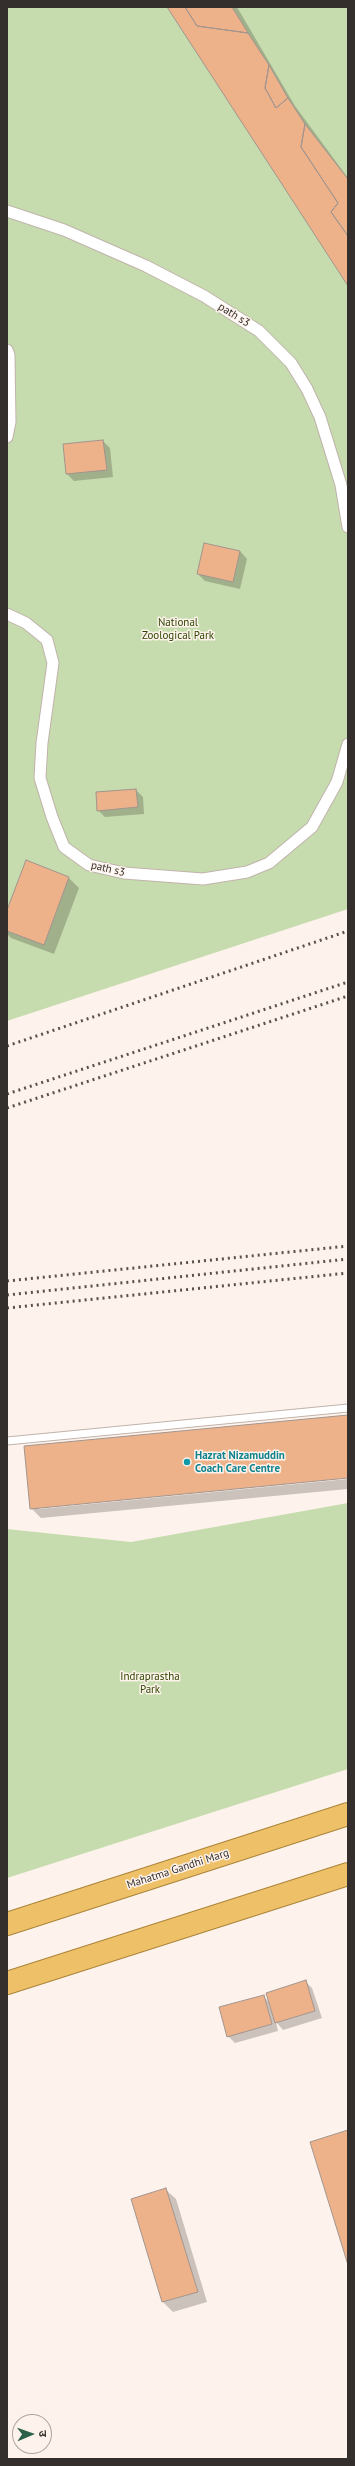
<!DOCTYPE html>
<html>
<head>
<meta charset="utf-8">
<style>
  body { margin:0 }
  #map { position:relative; width:355px; height:2466px; overflow:hidden; background:#fef3ec; font-family:"PT Sans","Noto Sans Devanagari",sans-serif }
  canvas { display:block }
  .frame { position:absolute; inset:0; border:8px solid #342f2c; pointer-events:none }
  .north { position:absolute; left:12px; top:2414px; width:40px; height:40px; box-sizing:border-box; background:#fef3ec; border:1px solid #ada59f; border-radius:50%; rotate:88deg; font-size:11px; font-weight:700; line-height:16px; text-align:center; color:#342f2c }
  .north::after { content:''; display:block; margin:auto; width:14px; height:18px; background:#2b6249; clip-path:polygon(50% 0,100% 100%,50% 72%,0 100%) }
</style>
</head>
<body>
<div id="map">
<canvas width="355" height="2466"></canvas>
<div class="frame"></div>
<div class="north">उ</div>
</div>
<script>
const context = document.querySelector('canvas').getContext('2d');
context.lineJoin = 'round';
function paint(path, color) {
  context.fillStyle = color;
  context.fill(path, 'evenodd');
}
function poly(rows) {
  const path = new Path2D();
  for (const r of rows) {
    path.moveTo(r[0], r[1]);
    for (let i = 2; i < r.length; i += 2) path.lineTo(r[i], r[i + 1]);
  }
  return path;
}
function trace(path, color, width, dash) {
  context.strokeStyle = color;
  context.lineWidth = width;
  context.lineCap = dash ? 'butt' : 'round';
  context.setLineDash(dash || []);
  context.stroke(path);
}
function label(font, color, halo, rows, align = 'center') {
  context.font = font + ' "PT Sans",sans-serif';
  context.lineWidth = 3;
  context.setLineDash([]);
  context.textBaseline = 'middle';
  context.strokeStyle = halo;
  context.fillStyle = color;
  for (const [text, x, y, turn = 0] of rows) {
    context.save();
    context.translate(x, y);
    context.rotate((+turn || 0) * Math.PI / 180);
    context.textAlign = isNaN(turn) ? turn : align;
    if (halo) context.strokeText(text, 0, 0);
    context.fillText(text, 0, 0);
    context.restore();
  }
}
paint(poly([
  [7,7,348,7,348,909,7,1021],
  [348,1503,348,1769,7,1878,7,1529,131,1542]
]), '#c7dcae');
paint(poly([
  [168,7,237,7,295,106,348,178,348,284],
  [103,441,110,448,113,477,74,481,67,474],
  [240,551,247,559,240,589,205,581,198,574],
  [136,790,143,797,144,814,105,817,98,810],
  [69,878,79,888,54,954,11,938,7,934,7,913],
  [348,1416,348,1477,39,1507,39,1509,348,1479,348,1489,41,1518,31,1508],
  [305,1981,312,1988,322,2018,283,2030,276,2022,278,2031,235,2043,228,2036,263,1996,270,2003],
  [166,2190,176,2199,207,2302,173,2312,163,2302,132,2200]
]), '#0003');
const building = poly([
  [167,7,185,7,197,26,248,33,269,65,265,88,276,108,288,98,305,124,301,147,338,203,331,212,348,236,348,286,167,7],
  [185,7,232,7,248,33,197,26,185,7],
  [269,65,288,98,276,108,265,88,269,65],
  [305,124,348,179,348,236,331,212,338,203,301,147,305,124],
  [103,440,107,470,66,474,63,444,103,440],
  [204,543,240,551,233,582,197,574,204,543],
  [136,789,138,807,97,811,96,792,136,789],
  [26,860,69,877,44,945,7,931,7,910,26,860],
  [348,1415,348,1478,30,1509,24,1446,348,1415],
  [306,1980,315,2011,275,2023,266,1993,306,1980],
  [264,1995,272,2024,227,2037,219,2007,264,1995],
  [348,2130,348,2265,310,2142,348,2130],
  [166,2188,198,2292,162,2302,131,2199,166,2188]
]);
paint(building, '#eeb28b');
trace(building, '#a2958e', 1);
const service = poly([
  [7,1441,348,1408]
]);
const pedestrian = poly([
  [7,211,64,230,146,266,204,296,259,331,291,363,307,389,320,417,341,485,348,527],
  [7,350,9,355,10,422,7,437],
  [7,614,26,623,47,640,53,663,42,743,40,778,52,817,64,847,89,865,124,873,203,879,247,872,269,863,312,827,337,782,348,744]
]);
const trunk = poly([
  [7,1924,348,1814],
  [7,1983,348,1874]
]);
trace(service, '#c0b3ab', 9);
trace(pedestrian, '#c0b3ab', 13);
trace(trunk, '#aa843a', 24);
trace(service, '#fff', 7);
trace(pedestrian, '#fff', 11);
trace(trunk, '#eec068', 22);
trace(poly([
  [7,1046,348,931],
  [7,1094,348,982],
  [7,1108,348,996],
  [7,1281,348,1246],
  [7,1295,348,1259],
  [7,1308,348,1273]
]), '#58524f', 3, [2, 4]);
for (const [x, y, r, color] of [
  [187,1462,4,"#0f9aa8"]
]) {
  const dot = new Path2D();
  dot.arc(x, y, r, 0, 2 * Math.PI);
  context.fillStyle = color;
  context.fill(dot);
  trace(dot, '#fef3ec', 1.5);
}
label('11px', '#342f2c', '#fef3ec', [
  ["path s3",234,315,32],
  ["path s3",108,869,13],
  ["Mahatma Gandhi Marg",178,1869,-18]
]);
label('11px', '#2f4601', '#fef3ec', [
  ["National",178,623],
  ["Zoological Park",178,636],
  ["Indraprastha",150,1677],
  ["Park",150,1690]
]);
label('bold 11px', '#0d838f', '#fef3ec', [
  ["Hazrat Nizamuddin",195,1456],
  ["Coach Care Centre",195,1469]
], 'left');
</script>
</body>
</html>
